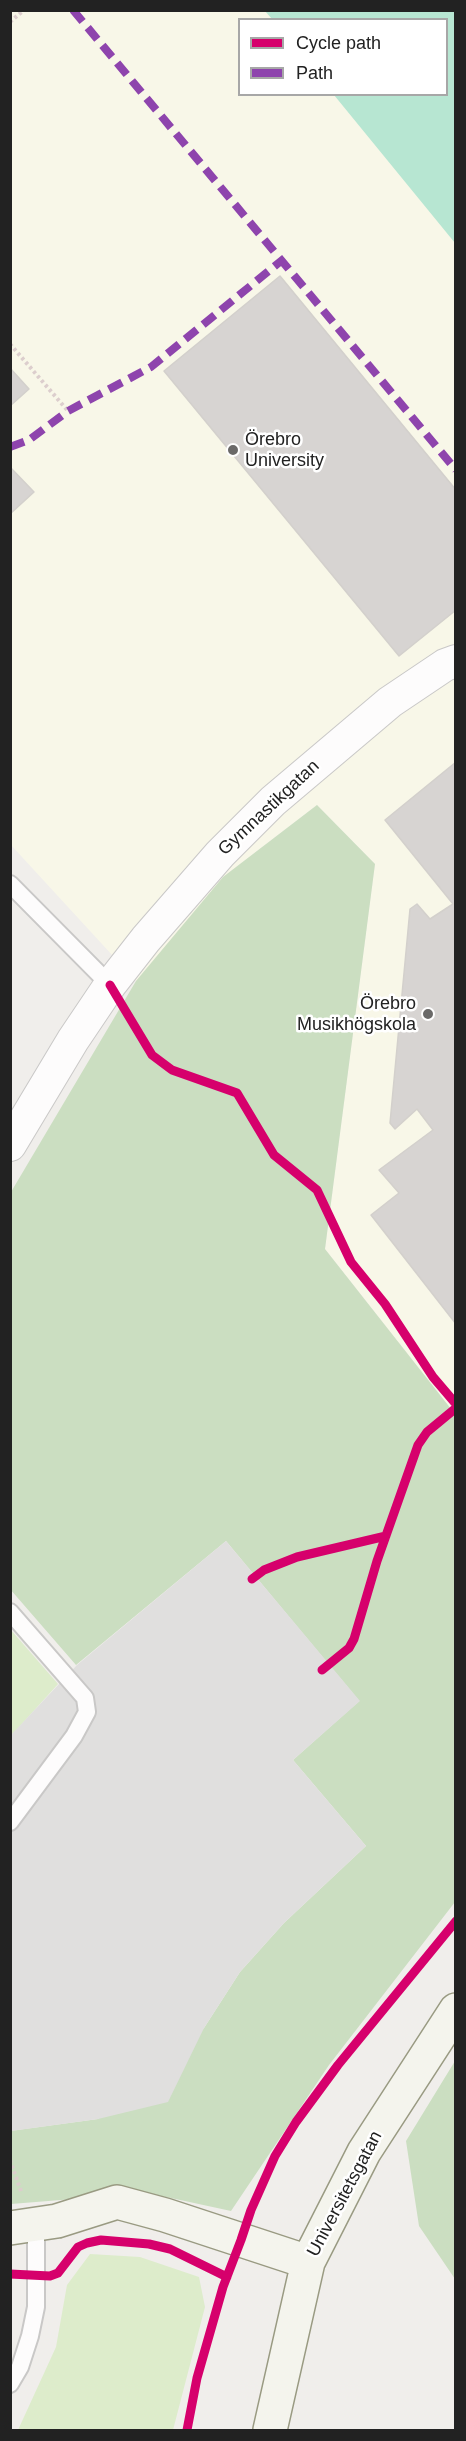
<!DOCTYPE html>
<html>
<head>
<meta charset="utf-8">
<style>
  body { margin:0 }
  #map { position:relative; width:466px; height:2441px; overflow:hidden; background:#f0eeeb; font-family:Helvetica,sans-serif }
  canvas { display:block }
  .frame { position:absolute; inset:0; border:12px solid #222; pointer-events:none }
  .legend { position:absolute; left:238px; top:18px; width:210px; height:78px; box-sizing:border-box; background:#fff; border:2px solid #a7a7a7; margin:0; padding:8px 10px; list-style:none; font-size:18px; color:#222 }
  .legend li { display:flex; align-items:center; gap:12px; height:30px }
  .legend b { width:30px; border:2px solid #a7a7a7 }
</style>
</head>
<body>
<div id="map">
<canvas width="466" height="2441"></canvas>
<div class="frame"></div>
<ul class="legend">
<li><b style="height:8px;background:#d6006c"></b>Cycle path</li>
<li><b style="height:8px;background:#8e44ad"></b>Path</li>
</ul>
</div>
<script>
const context = document.querySelector('canvas').getContext('2d');
context.lineJoin = 'round';
function paint(path, color) {
  context.fillStyle = color;
  context.fill(path, 'evenodd');
}
function poly(rows) {
  const path = new Path2D();
  for (const r of rows) {
    path.moveTo(r[0], r[1]);
    for (let i = 2; i < r.length; i += 2) path.lineTo(r[i], r[i + 1]);
  }
  return path;
}
function trace(path, color, width, dash) {
  context.strokeStyle = color;
  context.lineWidth = width;
  context.lineCap = dash ? 'butt' : 'round';
  context.setLineDash(dash || []);
  context.stroke(path);
}
function label(font, color, halo, rows, align = 'center') {
  context.font = font + ' Helvetica,sans-serif';
  context.lineWidth = 5;
  context.setLineDash([]);
  context.textBaseline = 'middle';
  context.strokeStyle = halo;
  context.fillStyle = color;
  for (const [text, x, y, turn = 0] of rows) {
    context.save();
    context.translate(x, y);
    context.rotate((+turn || 0) * Math.PI / 180);
    context.textAlign = isNaN(turn) ? turn : align;
    if (halo) context.strokeText(text, 0, 0);
    context.fillText(text, 0, 0);
    context.restore();
  }
}
paint(poly([
  [11,11,455,11,455,1414,325,1249,375,864,317,805,223,877,136,981,11,845],
  [240,20,446,20,446,94,240,94]
]), '#f8f7e8');
paint(poly([
  [10,1629,58,1684,11,1736,10,1736],
  [90,2254,140,2257,199,2277,205,2307,173,2430,18,2430,56,2347,67,2285]
]), '#ddeccb');
paint(poly([
  [317,805,375,864,325,1249,455,1414,455,1902,329,2065,231,2211,148,2193,11,2204,10,2131,98,2119,204,2028,240,1972,284,1923,366,1846,293,1760,359,1701,226,1541,76,1665,10,1589,11,1192,136,981,223,877],
  [455,2061,455,2279,419,2226,406,2141]
]), '#cbdec1');
paint(poly([
  [265,11,455,11,455,243,334,95,446,94,446,20,272,19]
]), '#b7e6d2');
paint(poly([
  [226,1541,360,1701,293,1760,366,1846,284,1923,240,1972,204,2028,168,2102,98,2119,11,2131,10,1736,77,1665]
]), '#e0dfde');
const building = poly([
  [280,276,456,490,456,610,399,656,164,371,280,276],
  [10,368,29,389,10,406,10,368],
  [10,467,34,492,10,514,10,467],
  [456,762,456,1324,371,1215,399,1193,379,1170,433,1130,417,1109,395,1129,390,1123,410,909,417,904,430,919,453,904,385,820,456,762]
]);
paint(building, '#d7d4d2');
trace(building, '#d3d0cc', 1.5);
const lane = poly([
  [10,884,110,985],
  [10,1612,85,1698,87,1712,74,1736,10,1822],
  [10,2384,20,2367,30,2336,36,2307,36,2224]
]);
const street = poly([
  [10,1145,73,1040,110,985,146,939,220,854,273,801,390,702,445,665,456,661]
]);
const secondary = poly([
  [10,2228,57,2221,117,2202,165,2215,308,2262],
  [270,2430,308,2262,364,2152,456,2010]
]);
trace(lane, '#c9c8c7', 20);
trace(street, '#c9c8c7', 34);
trace(secondary, '#999a82', 36);
trace(poly([
  [10,22,24,10],
  [10,344,68,411],
  [10,2160,22,2194]
]), '#dccecd', 4, [3, 3]);
trace(lane, '#fdfcfc', 16);
trace(street, '#fdfcfc', 32);
trace(secondary, '#f4f4ed', 33);
trace(poly([
  [73,10,456,470],
  [10,447,29,440,68,411,151,367,281,261]
]), '#8e44ad', 8, [15, 8]);
trace(poly([
  [110,985,152,1055,172,1070,237,1093,274,1155,317,1190,351,1262,385,1304,433,1377,456,1404],
  [252,1579,264,1570,297,1557,386,1536],
  [322,1670,349,1648,354,1639,377,1561,418,1445,427,1432,456,1408],
  [10,2274,50,2276,58,2273,78,2247,87,2243,101,2240,149,2244,170,2249,227,2277],
  [187,2430,197,2378,223,2287,241,2240,251,2210,275,2156,296,2122,338,2065,456,1921]
]), '#d6006c', 9);
for (const [x, y, r, color] of [
  [233,450,6,"#6a6968"],
  [428,1014,6,"#6a6968"]
]) {
  const dot = new Path2D();
  dot.arc(x, y, r, 0, 2 * Math.PI);
  context.fillStyle = color;
  context.fill(dot);
  trace(dot, '#fff', 2);
}
label('18px', '#222', '#fff', [
  ["Örebro",245,440],
  ["University",245,461],
  ["Örebro",416,1004,"right"],
  ["Musikhögskola",416,1025,"right"]
], 'left');
label('18px', '#222', '#fff', [
  ["Gymnastikgatan",269,808,-43],
  ["Universitetsgatan",345,2194,-62]
]);
</script>
</body>
</html>
